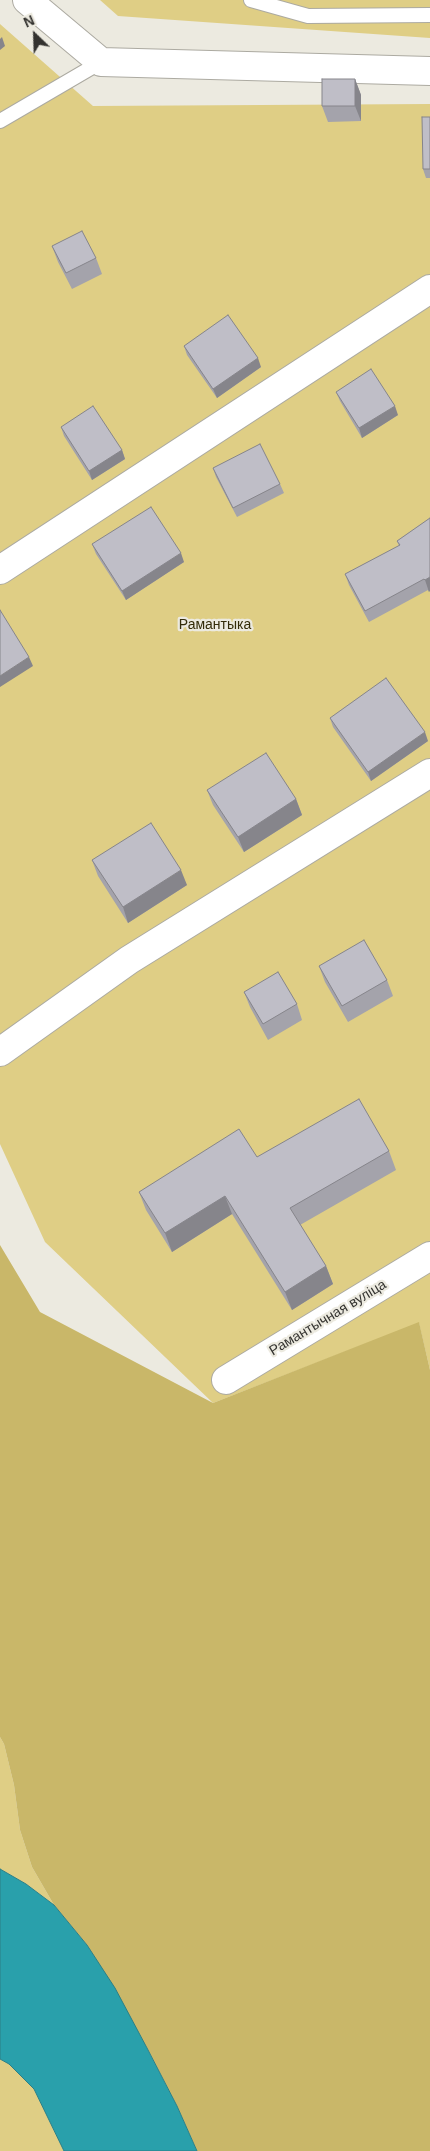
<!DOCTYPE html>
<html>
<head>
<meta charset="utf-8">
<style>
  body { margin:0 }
  #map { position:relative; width:430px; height:2151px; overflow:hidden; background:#eceae0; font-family:Arial,sans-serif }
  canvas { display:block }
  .north { position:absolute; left:10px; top:10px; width:50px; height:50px; -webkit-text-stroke:4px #eceae0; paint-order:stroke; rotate:336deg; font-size:14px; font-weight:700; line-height:20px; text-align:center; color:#33322f }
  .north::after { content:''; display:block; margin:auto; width:18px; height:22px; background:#33322f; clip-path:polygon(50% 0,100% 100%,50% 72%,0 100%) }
</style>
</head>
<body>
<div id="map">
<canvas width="430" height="2151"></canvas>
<div class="north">N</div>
</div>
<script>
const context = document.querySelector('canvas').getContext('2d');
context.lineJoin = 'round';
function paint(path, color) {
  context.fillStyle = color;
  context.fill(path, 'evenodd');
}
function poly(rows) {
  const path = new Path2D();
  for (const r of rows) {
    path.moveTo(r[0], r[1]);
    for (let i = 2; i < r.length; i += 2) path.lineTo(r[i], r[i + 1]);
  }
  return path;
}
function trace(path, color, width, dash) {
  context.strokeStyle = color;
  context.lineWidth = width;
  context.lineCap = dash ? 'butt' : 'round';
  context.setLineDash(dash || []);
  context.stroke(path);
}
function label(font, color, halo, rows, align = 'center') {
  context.font = font + ' Arial,sans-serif';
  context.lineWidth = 4.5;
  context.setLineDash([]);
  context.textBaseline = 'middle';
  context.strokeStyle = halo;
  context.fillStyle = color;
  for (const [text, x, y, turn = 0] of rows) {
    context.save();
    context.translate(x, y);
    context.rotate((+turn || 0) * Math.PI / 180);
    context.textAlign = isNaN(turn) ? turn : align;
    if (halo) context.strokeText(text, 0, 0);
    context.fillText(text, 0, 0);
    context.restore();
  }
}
paint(poly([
  [100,0,430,0,430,38,118,16],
  [0,24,93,106,430,104,430,1370,419,1323,213,1403,45,1242,0,1144],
  [0,1737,4,1744,14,1785,20,1830,32,1867,54,1905,26,1884,0,1869],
  [0,2059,9,2064,34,2089,64,2151,0,2151]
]), '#dfce85');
paint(poly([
  [0,1245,40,1312,213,1403,419,1322,430,1370,430,2151,197,2151,177,2106,147,2048,87,1945,54,1905,32,1867,20,1830,14,1785,4,1744,0,1737]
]), '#c9b769');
const water = poly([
  [0,1869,26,1884,54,1905,87,1945,115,1988,147,2048,177,2106,197,2151,64,2151,34,2089,9,2064,0,2059,0,1869]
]);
paint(water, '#29a0ab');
trace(water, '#2c7f86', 1);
const service = poly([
  [251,0,308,16,430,15],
  [0,121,101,62]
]);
const minor = poly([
  [27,0,101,62,430,71],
  [0,570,430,289],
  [0,1052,129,960,430,773],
  [226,1380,430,1256]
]);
trace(service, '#acaaa1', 16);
trace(minor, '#acaaa1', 30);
trace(service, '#fff', 14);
trace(minor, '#fff', 28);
paint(poly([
  [355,79,361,95,361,121,328,122,322,106],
  [430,117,430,178,426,178,423,169],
  [52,246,96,258,102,274,72,289,58,262],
  [184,346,261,367,217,398,187,355],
  [336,392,398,415,362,438,340,401],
  [61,427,122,450,125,459,92,480,64,436],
  [213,468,280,484,284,493,237,517,216,477],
  [430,518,429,592,428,590,369,622,349,585,345,574,399,546,397,541],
  [92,544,184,562,126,600,96,554],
  [330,718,428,741,371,781,333,727],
  [207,790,296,799,302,815,244,852,213,805],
  [92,860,187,885,128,923,98,876],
  [319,966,387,980,393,996,348,1022,325,982],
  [244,992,297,1004,302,1020,268,1040,250,1007],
  [389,1151,396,1170,300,1225,326,1266,333,1284,292,1310,232,1214,172,1252,146,1210,139,1192,257,1157]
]), '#a4a3ab');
paint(poly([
  [2,37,5,46,0,50,0,39],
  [355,79,361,95,361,121,355,106],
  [258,358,261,367,217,398,213,389],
  [395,406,398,415,362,438,359,428],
  [122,450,125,459,92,480,89,471],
  [181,553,184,562,126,600,122,591],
  [430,577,430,591,429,592,425,580],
  [29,657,33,666,0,687,0,676],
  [425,732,428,741,371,781,368,772],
  [296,799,302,815,244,852,238,837],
  [181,870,187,885,128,923,123,907],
  [225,1196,232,1214,172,1252,165,1233],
  [326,1266,333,1284,292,1310,285,1292]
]), '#86858b');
const building = poly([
  [322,79,355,79,355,106,322,106,322,79],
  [422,117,430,117,430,169,423,169,422,117],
  [82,231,96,258,66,273,52,246,82,231],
  [228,315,258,358,213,389,184,346,228,315],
  [371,369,395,406,359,428,336,392,371,369],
  [93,406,122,450,89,471,61,427,93,406],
  [260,444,280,484,233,508,213,468,260,444],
  [151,507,181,553,122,591,92,544,151,507],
  [430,518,430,577,425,580,424,579,365,611,345,574,400,545,397,541,430,518],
  [0,610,29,657,0,676,0,610],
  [386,678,425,732,368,772,330,718,386,678],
  [266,753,296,799,238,837,207,790,266,753],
  [151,823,181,870,123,907,92,860,151,823],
  [364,940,387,980,342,1006,319,966,364,940],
  [278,972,297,1004,263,1024,244,992,278,972],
  [359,1099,389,1151,290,1208,326,1266,285,1292,225,1196,165,1233,139,1192,239,1129,257,1157,359,1099]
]);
paint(building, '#bfbec7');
trace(building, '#86858b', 1);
label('14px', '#342c09', '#eceae0', [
  ["Рамантыка",215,625]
]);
label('14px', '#33322f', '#eceae0', [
  ["Рамантычная вуліца",328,1318,-31]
]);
</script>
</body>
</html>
